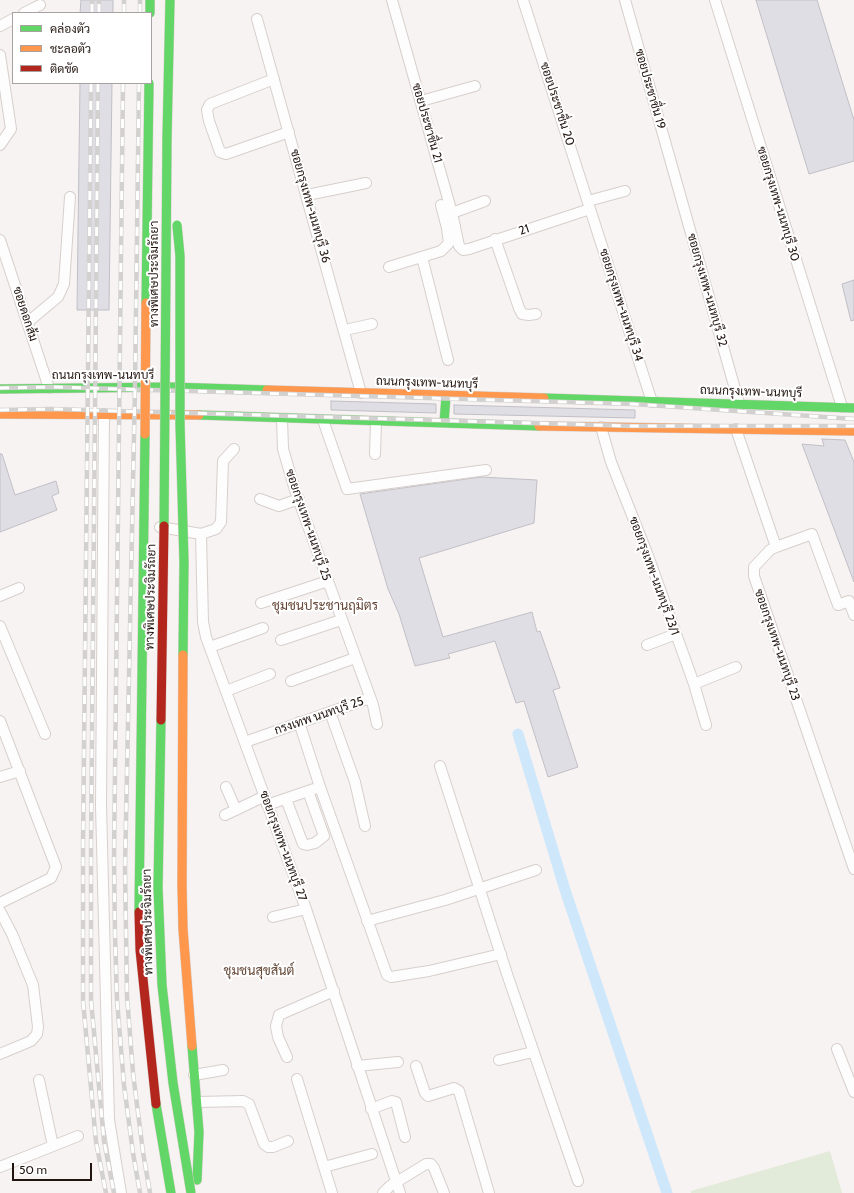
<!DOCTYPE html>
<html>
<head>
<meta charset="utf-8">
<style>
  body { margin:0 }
  #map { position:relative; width:854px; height:1193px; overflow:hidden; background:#f7f3f2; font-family:Cabin,Sarabun,sans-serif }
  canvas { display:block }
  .legend { position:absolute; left:12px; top:12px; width:140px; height:72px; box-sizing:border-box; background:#fff; border:1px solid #a7a19f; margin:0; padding:5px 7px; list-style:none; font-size:12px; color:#22150f }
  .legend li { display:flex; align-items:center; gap:8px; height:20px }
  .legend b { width:20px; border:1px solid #a7a19f }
  .scale { position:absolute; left:12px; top:1163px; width:80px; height:18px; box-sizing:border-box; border:2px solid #22150f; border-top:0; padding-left:5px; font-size:12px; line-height:14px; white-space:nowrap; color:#22150f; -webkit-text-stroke:3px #fff; paint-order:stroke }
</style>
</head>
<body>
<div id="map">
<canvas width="854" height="1193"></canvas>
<ul class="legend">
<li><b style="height:5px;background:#63d668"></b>คล่องตัว</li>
<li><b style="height:5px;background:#ff974d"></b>ชะลอตัว</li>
<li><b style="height:5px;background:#b3261e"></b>ติดขัด</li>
</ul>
<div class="scale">50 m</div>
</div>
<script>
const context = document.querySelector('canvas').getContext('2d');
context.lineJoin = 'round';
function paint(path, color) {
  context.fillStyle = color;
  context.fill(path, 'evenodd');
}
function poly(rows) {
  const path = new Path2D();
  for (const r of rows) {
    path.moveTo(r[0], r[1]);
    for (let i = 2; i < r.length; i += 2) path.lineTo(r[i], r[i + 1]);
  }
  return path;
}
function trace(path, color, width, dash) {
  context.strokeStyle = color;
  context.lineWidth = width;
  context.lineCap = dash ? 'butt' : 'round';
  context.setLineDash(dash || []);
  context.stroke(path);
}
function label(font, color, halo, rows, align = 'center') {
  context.font = font + ' Cabin,Sarabun,sans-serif';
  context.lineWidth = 4;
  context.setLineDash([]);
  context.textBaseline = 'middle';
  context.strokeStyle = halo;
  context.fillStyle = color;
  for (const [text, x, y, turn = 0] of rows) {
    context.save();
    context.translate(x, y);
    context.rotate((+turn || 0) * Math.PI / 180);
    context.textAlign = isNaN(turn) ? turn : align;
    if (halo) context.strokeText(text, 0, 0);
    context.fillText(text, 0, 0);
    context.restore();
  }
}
paint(poly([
  [830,1151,842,1193,691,1193,691,1191]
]), '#e2ead9');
trace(poly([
  [518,734,565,890,667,1193]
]), '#cee7fa', 11);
const building = poly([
  [81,0,113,0,113,13,80,13,81,0],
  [756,0,817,0,854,120,854,161,809,174,756,0],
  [80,83,112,83,109,310,77,310,80,83],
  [854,280,854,320,851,321,842,284,854,280],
  [331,401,436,404,436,413,331,410,331,401],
  [454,405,635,410,635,418,454,414,454,405],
  [822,439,845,440,854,462,854,582,802,444,824,446,822,439],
  [0,454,2,454,15,495,56,481,59,493,52,496,57,510,0,532,0,454],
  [481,477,537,480,534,523,419,558,443,637,532,612,537,632,540,631,560,688,553,690,578,767,548,777,524,701,516,703,495,641,448,654,450,658,415,666,399,614,388,589,360,494,481,477]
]);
paint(building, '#e0dee5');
trace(building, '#c1bfc5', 1);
const street = poly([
  [392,0,452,213,459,246,463,250,469,249,590,209],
  [523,0,652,402],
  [625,0,739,403],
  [715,0,842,407],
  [24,13,40,5],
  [257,19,361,393],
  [0,26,13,19],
  [0,55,11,129,0,145],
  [274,79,210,104,207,110,209,121,220,152,226,154,289,132],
  [421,101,475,86],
  [307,195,366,183],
  [588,201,625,191],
  [441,205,447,228],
  [452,213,485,201],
  [495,239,519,308,522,314,529,315,536,314],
  [0,240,49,388],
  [422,257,448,360],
  [389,267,441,251,449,243,447,228,455,226],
  [28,322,58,297,64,284,70,197],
  [345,330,372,324],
  [104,414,101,805,109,1120,121,1193],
  [282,419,283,449,295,490,373,705,377,724],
  [323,420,347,489,486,470],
  [601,427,611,462,647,553,694,684,706,725],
  [736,429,776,547,770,550,754,567,754,576,854,869],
  [375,454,376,422],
  [260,499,279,506,299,499],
  [160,527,201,534,203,622,206,637,306,909,400,1193],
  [201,534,216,529,221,522,223,461,234,449],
  [776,547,812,534,838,605,849,601,854,615],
  [0,596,19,588],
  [261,603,328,581],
  [0,626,45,734],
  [281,640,341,620],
  [647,645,676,634],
  [210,647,263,628],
  [291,681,355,658],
  [694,684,736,667],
  [226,691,270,674],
  [330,712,355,782,365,826],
  [0,721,56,867,51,878,0,903],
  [299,722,320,787,387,975,391,977,429,971,501,954],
  [245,742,370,698],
  [440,766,507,974,578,1181],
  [0,777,20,771],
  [226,787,236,810],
  [286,799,303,844,307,845,315,843,324,836,308,791],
  [267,805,314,789],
  [225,815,265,796],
  [0,911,12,934,33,985,38,1027,37,1034,31,1041,0,1054],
  [273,917,306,909],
  [367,921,445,900,536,870],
  [837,1049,854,1092],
  [287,1057,278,1037,276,1026,279,1015,334,991],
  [499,1060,533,1052],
  [357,1066,398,1062],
  [416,1066,425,1093,428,1096,454,1088,459,1091,489,1193],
  [194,1075,223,1070],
  [297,1079,332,1193],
  [39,1080,53,1146],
  [197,1102,243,1101,249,1104,264,1144,268,1147,273,1147,288,1141],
  [371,1109,392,1101,396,1102,405,1137],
  [0,1167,78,1136],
  [324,1167,372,1154],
  [383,1193,390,1186,426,1164,431,1164,434,1168,444,1193]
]);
const fast = poly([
  [150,0,150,13],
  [167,138,170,0],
  [0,389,170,387,267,390],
  [544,398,854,408],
  [199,415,539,426],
  [444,423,446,396],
  [139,912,145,434],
  [192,1046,199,1132,197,1180],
  [156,1104,171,1193]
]);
const slow = poly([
  [267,390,544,398],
  [0,414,199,415],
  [539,426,854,431],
  [182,885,183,929,192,1046]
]);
const jam = poly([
  [139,912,140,950,156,1104]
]);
trace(street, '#d7cfcb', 12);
trace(fast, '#d7cfcb', 10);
trace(slow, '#d7cfcb', 10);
trace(jam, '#d7cfcb', 10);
trace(street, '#fefdfd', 10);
trace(fast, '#63d668', 9);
trace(slow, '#ff974d', 9);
trace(jam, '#b3261e', 9);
const rail = poly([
  [92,13,92,0],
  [99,13,99,0],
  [124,13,124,0],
  [140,13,140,0],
  [91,83,83,846,83,1001,96,1142,106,1193],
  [98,83,91,846,91,1000,104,1141,114,1193],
  [123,83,114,859,115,935,117,1000,124,1085,133,1153,140,1193],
  [139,83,135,387,125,868,127,996,133,1073,143,1152,150,1193],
  [0,388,52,387,633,404,854,419],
  [0,410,52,409,632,426,854,426]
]);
trace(rail, '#d2d1d0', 4.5);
trace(rail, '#fff', 3, [9]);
const fastBridge = poly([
  [177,225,180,256,180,424,184,562,183,655],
  [146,303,149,83],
  [164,526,167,138],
  [161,720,158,888,162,985,173,1083,191,1193]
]);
const slowBridge = poly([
  [145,434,146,303],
  [182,885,183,655]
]);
const jamBridge = poly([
  [161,720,164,526]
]);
trace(fastBridge, '#d7cfcb', 10, []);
trace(slowBridge, '#d7cfcb', 10, []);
trace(jamBridge, '#d7cfcb', 10, []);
trace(fastBridge, '#63d668', 9);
trace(slowBridge, '#ff974d', 9);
trace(jamBridge, '#b3261e', 9);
label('12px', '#22150f', '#fff', [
  ["ซอยประชาชื่น 19",650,89,74],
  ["ซอยประชาชื่น 20",557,104,72],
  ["ซอยประชาชื่น 21",427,123,74],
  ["ซอยกรุงเทพ-นนทบุรี 30",778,204,73],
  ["ซอยกรุงเทพ-นนทบุรี 36",310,206,74],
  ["21",524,230,-18],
  ["ทางพิเศษประจิมรัถยา",154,274,-90],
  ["ซอยกรุงเทพ-นนทบุรี 32",707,290,74],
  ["ซอยกรุงเทพ-นนทบุรี 34",621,305,72],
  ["ซอยดอกส้ม",25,314,72],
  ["ถนนกรุงเทพ-นนทบุรี",103,375],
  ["ถนนกรุงเทพ-นนทบุรี",427,383,2],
  ["ถนนกรุงเทพ-นนทบุรี",751,392,2],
  ["ซอยกรุงเทพ-นนทบุรี 25",308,525,71],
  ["ซอยกรุงเทพ-นนทบุรี 23/1",654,576,70],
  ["ทางพิเศษประจิมรัถยา",151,597,-89],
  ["ซอยกรุงเทพ-นนทบุรี 23",777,645,71],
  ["กรงเทพ นนทบุรี 25",319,716,-19],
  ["ซอยกรุงเทพ-นนทบุรี 27",283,846,70],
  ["ทางพิเศษประจิมรัถยา",148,922,-91]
]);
label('13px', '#634636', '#fff', [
  ["ชุมชนประชานฤมิตร",325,606],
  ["ชุมชนสุขสันต์",259,971]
]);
</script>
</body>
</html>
